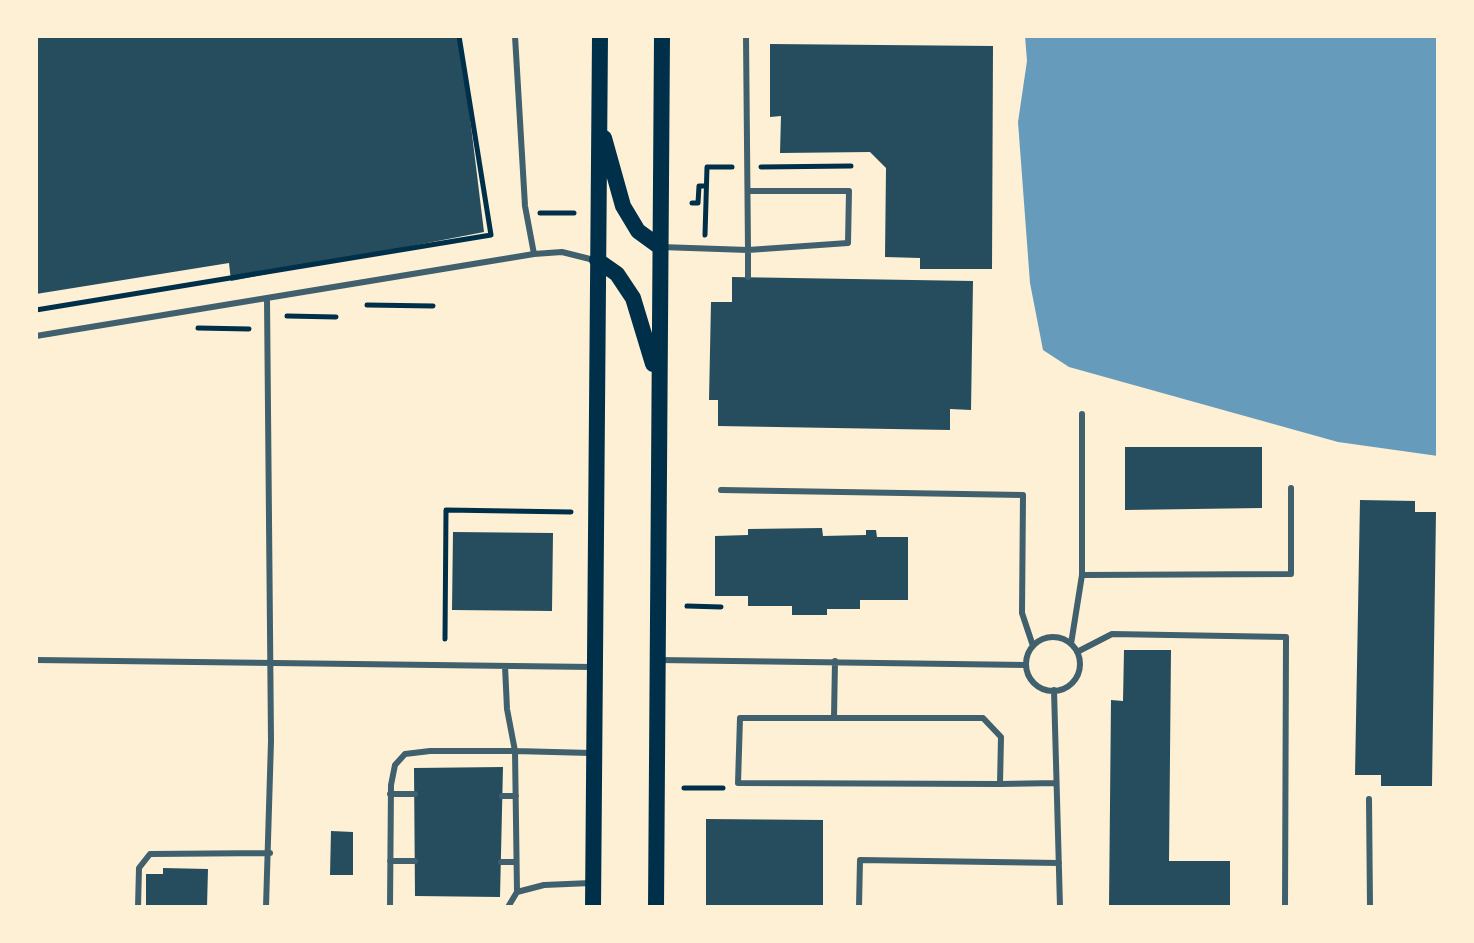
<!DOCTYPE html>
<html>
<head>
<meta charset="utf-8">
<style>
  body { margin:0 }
  #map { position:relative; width:1474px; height:943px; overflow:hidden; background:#fdf0d5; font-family:"Noto Sans",sans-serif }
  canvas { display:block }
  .frame { position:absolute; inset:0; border:38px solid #fdf0d5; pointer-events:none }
</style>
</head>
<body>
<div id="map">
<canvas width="1474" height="943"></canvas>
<div class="frame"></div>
</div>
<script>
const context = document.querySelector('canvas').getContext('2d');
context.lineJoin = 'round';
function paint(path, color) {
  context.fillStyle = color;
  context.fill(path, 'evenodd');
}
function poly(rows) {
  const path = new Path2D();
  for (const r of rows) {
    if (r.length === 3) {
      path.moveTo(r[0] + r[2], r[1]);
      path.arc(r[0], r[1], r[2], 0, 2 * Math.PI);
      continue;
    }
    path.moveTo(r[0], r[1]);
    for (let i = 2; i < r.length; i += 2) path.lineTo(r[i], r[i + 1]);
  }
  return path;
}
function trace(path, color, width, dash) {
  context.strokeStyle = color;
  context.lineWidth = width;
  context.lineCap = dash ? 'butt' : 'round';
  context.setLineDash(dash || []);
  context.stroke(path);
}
paint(poly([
  [1025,36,1438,36,1438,456,1338,442,1069,367,1043,350,1030,283,1018,122,1027,61]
]), '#669bbc');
paint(poly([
  [36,36,460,36,484,232,231,281,229,263,36,294],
  [770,44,993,46,992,269,920,269,920,258,885,257,886,168,870,152,780,153,781,116,770,117],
  [732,277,973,281,971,410,950,409,950,430,718,426,718,400,709,400,711,302,732,302],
  [1125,447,1262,447,1262,508,1125,510],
  [1360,500,1415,501,1415,512,1436,512,1432,786,1381,786,1381,775,1355,775],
  [822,528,823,536,866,535,866,530,876,530,877,537,908,537,908,600,860,600,860,609,827,609,827,615,792,615,792,606,748,606,748,596,715,596,715,536,748,535,748,529],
  [453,532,553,533,552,611,452,610],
  [1124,650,1171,650,1169,861,1230,861,1230,907,1109,907,1111,700,1123,701],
  [503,767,500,897,415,896,414,768],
  [706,819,823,820,823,907,706,907],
  [331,831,353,832,353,875,330,875],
  [163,868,208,869,207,907,146,907,146,874,163,874]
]), '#264d5e');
trace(poly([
  [761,167,851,166],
  [692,203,698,203,699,186,706,186],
  [540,213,574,213],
  [705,235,707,167,732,167],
  [367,305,433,306],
  [36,310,491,235,459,36],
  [287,316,336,317],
  [198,328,249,329],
  [687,606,721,607],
  [445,639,446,510,571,512],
  [684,788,723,788]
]), '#003049', 5);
trace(poly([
  [515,36,525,206,534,254],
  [661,247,748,250,746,36],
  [748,277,748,250,848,243,849,191,748,191],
  [36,336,534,254,562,252,594,260],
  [721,490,1023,495,1022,613,1033,646],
  [1082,575,1291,574,1291,488],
  [1053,664,27],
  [1071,644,1082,575,1082,414],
  [1077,652,1112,634,1286,637,1285,907],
  [36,660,592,667],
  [659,660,1026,665],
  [1054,690,1060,907],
  [834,718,835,661],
  [1000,784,1001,737,983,718,740,718,738,783,1000,784,1056,783],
  [390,794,415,794],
  [502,796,516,796],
  [1369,799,1370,907],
  [390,861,415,861],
  [501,862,516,862],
  [517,892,515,751,591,753],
  [138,907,139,868,150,854,270,853],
  [266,907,271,741,267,299],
  [390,907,391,785,395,765,405,754,430,751,515,751,507,709,505,666],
  [508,907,517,892,544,885,591,883],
  [859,907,860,860,1059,863]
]), '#3f606c', 6);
trace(poly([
  [604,138,623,206,638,231,660,247],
  [597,260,617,274,633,298,653,364],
  [593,907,600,36],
  [656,907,662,36]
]), '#003049', 16);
</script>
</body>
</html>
